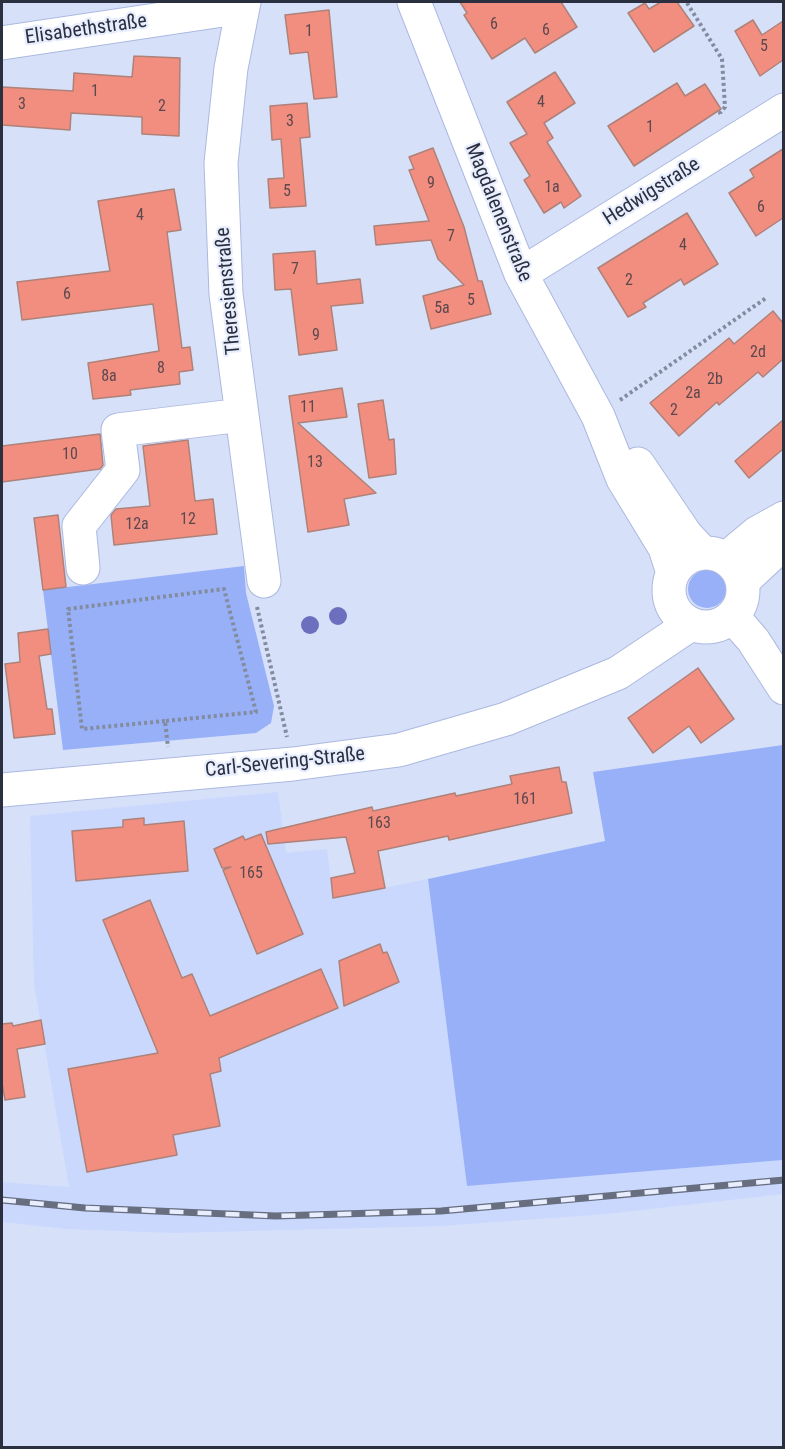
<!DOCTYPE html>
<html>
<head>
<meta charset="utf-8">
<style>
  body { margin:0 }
  #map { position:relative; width:785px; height:1449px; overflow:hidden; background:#d7e0f9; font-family:"Roboto Condensed",sans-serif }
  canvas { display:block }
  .frame { position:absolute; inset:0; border:3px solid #2a303f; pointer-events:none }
</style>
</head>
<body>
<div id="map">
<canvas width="785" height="1449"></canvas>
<div class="frame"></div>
</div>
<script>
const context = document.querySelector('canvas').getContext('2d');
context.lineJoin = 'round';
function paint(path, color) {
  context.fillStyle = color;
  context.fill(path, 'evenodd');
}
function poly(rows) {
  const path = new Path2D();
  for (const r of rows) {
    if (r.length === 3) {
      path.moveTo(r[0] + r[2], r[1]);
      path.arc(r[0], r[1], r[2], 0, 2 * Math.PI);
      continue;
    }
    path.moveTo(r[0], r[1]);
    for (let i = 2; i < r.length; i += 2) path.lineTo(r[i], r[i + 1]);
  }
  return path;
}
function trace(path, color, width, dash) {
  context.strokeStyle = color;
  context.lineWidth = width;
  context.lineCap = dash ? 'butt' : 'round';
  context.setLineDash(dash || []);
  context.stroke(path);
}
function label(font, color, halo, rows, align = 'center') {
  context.font = font + ' "Roboto Condensed",sans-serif';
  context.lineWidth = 4.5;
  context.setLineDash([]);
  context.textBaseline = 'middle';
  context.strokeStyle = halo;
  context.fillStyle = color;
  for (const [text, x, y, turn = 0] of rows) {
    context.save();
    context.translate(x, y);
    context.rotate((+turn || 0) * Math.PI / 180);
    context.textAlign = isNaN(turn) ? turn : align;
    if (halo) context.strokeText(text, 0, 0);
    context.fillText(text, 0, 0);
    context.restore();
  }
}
paint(poly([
  [278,792,286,853,327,849,333,898,428,879,467,1186,784,1160,783,1194,607,1214,441,1226,174,1233,67,1229,2,1222,2,1182,69,1187,34,984,30,816]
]), '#cad8fe');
paint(poly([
  [244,566,246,593,274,706,271,723,256,733,63,750,43,590],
  [707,589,19],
  [783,745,783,1160,467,1186,428,879,605,841,593,772]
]), '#97b0f8');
const building = poly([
  [460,2,561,2,577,27,535,53,525,38,492,59,464,15,467,13,460,2],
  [661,2,677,2,694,26,654,52,628,13,645,3,649,9,661,2],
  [329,10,337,97,314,99,308,52,290,54,285,15,329,10],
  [753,20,762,35,783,21,783,60,760,76,735,31,753,20],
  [134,56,180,58,179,136,142,134,142,117,71,113,70,130,2,125,2,87,73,91,74,73,132,77,134,56],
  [555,72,575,103,544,123,553,138,547,142,581,196,564,208,561,202,544,213,524,180,530,176,510,143,527,134,507,102,555,72],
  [677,83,685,96,705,84,721,109,634,166,608,126,677,83],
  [307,103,310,137,300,138,306,206,270,208,268,179,284,178,281,139,272,140,270,106,307,103],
  [433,148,464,227,478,281,482,281,491,314,431,329,423,296,464,285,438,259,431,240,376,245,374,226,429,221,409,170,414,169,409,157,433,148],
  [783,149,783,218,756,236,729,193,754,177,750,170,783,149],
  [174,189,181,230,167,232,182,348,190,347,193,370,179,372,180,384,130,390,131,395,93,399,88,363,159,351,153,304,22,320,17,282,110,271,98,201,174,189],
  [687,213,718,264,684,285,681,279,643,303,646,307,628,317,598,268,687,213],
  [315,251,317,284,360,279,363,303,331,306,337,350,299,355,291,289,275,290,273,254,315,251],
  [773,311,783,323,783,359,763,377,758,372,719,405,717,402,679,436,650,403,729,338,734,344,773,311],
  [342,388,347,417,298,423,376,493,344,499,349,525,308,532,289,396,342,388],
  [383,400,389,440,394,439,396,474,369,478,358,404,383,400],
  [783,420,783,449,749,478,735,461,783,420],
  [100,434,103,465,100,469,2,482,2,446,100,434],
  [188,440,195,501,213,499,217,534,114,545,111,515,116,509,150,506,143,446,188,440],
  [58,515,66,587,43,590,34,518,58,515],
  [48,629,51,654,39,656,47,709,52,709,55,734,14,738,5,664,20,662,18,633,48,629],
  [698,668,734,719,701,743,689,726,653,753,628,718,698,668],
  [559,767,562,782,566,782,572,813,449,840,448,836,378,851,385,888,333,898,331,878,355,873,346,837,268,844,266,832,372,807,373,811,455,793,456,796,512,784,510,776,559,767],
  [144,818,144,825,184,821,188,871,76,881,72,831,123,827,123,820,144,818],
  [261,834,303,934,257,954,223,870,231,867,222,868,214,849,243,836,245,840,261,834],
  [150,900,182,978,192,974,210,1016,321,969,338,1008,219,1058,221,1071,210,1074,220,1126,173,1135,177,1155,87,1172,68,1069,158,1053,103,920,150,900],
  [380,944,383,953,387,952,399,982,344,1006,339,961,380,944],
  [41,1020,45,1044,17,1049,25,1097,5,1100,2,1083,2,1024,12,1023,13,1026,41,1020]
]);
paint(building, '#f28e7f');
trace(building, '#ae8179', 1.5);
const minor = poly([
  [244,2,231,68,221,163,226,294,264,581],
  [414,2,521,274,598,416,623,479,665,548,673,573],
  [2,43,243,7],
  [521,274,784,110],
  [638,464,686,535,702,552],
  [706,590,37],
  [727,558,757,533,784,518],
  [83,568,79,526,123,470,118,430,242,415],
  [743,581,774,552,784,539],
  [733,617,753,640,784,688],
  [2,790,293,764,399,750,506,719,618,673,691,624]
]);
trace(minor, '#abb9e0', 35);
trace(poly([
  [687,3,722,59,725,107,720,113,722,116],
  [620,400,766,298],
  [257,607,287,737],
  [165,721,82,729,68,609,224,589,256,712,165,721,168,747]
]), '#838b9f', 4, [3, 3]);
trace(minor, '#fff', 33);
const rail = poly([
  [2,1200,85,1208,276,1216,441,1211,784,1180]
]);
trace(rail, '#676e80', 7);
trace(rail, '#e8eefe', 4.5, [14]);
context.fillStyle = '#6c6fbe';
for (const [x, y] of [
  [338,616],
  [310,625]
]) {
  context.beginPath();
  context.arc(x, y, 9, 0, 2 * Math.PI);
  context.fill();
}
label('16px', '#5c484f', null, [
  ["6",494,25],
  ["6",546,31],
  ["1",309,32],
  ["5",764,47],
  ["1",95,92],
  ["4",541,103],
  ["3",22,105],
  ["2",162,107],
  ["3",290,122],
  ["1",650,128],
  ["9",431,184],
  ["1a",552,188],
  ["5",287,192],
  ["6",761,208],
  ["4",140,216],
  ["7",451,237],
  ["4",683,246],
  ["7",295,270],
  ["2",629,281],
  ["6",67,295],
  ["5",471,301],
  ["5a",442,309],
  ["9",316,336],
  ["2d",758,353],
  ["8",161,369],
  ["8a",109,377],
  ["2b",715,380],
  ["2a",693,394],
  ["11",308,408],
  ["2",674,411],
  ["10",70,455],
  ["13",315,463],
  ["12",188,520],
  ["12a",137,525],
  ["161",525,800],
  ["163",379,824],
  ["165",251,874]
]);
label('20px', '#2a303f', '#e8eefe', [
  ["Elisabethstraße",86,30,-8],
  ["Hedwigstraße",652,192,-32],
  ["Magdalenenstraße",498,213,68],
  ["Theresienstraße",229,291,-95],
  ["Carl-Severing-Straße",285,763,-6]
]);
</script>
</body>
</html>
